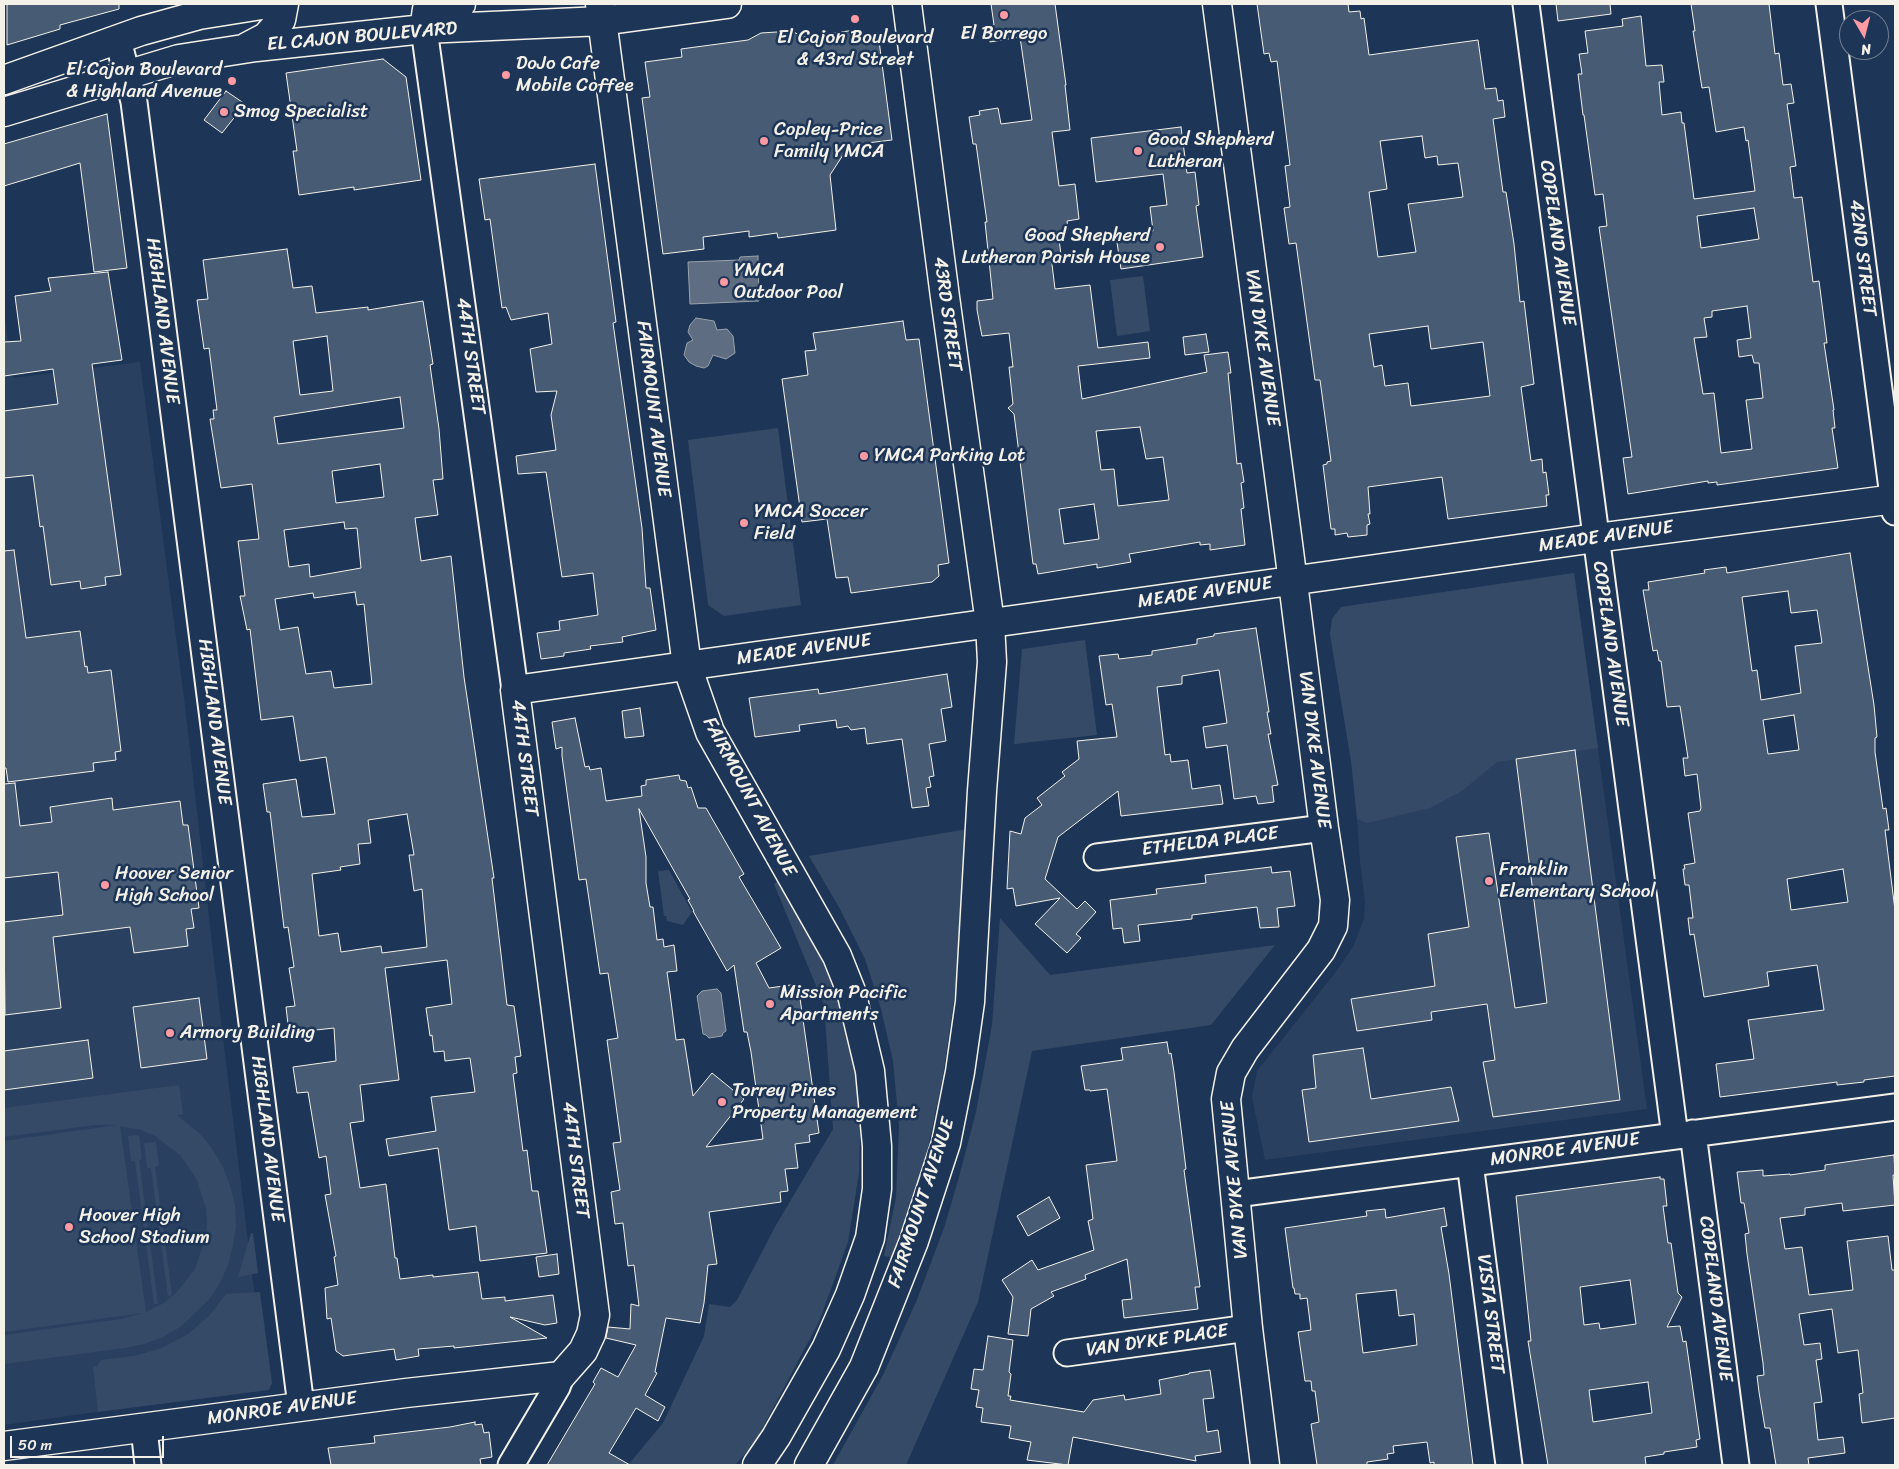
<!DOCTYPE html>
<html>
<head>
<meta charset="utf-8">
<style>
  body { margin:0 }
  #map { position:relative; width:1899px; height:1469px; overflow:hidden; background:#1d3557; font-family:Sriracha,sans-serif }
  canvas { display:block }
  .frame { position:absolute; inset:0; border:5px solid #f4f1e8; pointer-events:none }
  .north { position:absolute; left:1839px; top:10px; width:50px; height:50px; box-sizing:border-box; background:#1d3557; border:1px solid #738091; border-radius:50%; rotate:172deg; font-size:14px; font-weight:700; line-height:20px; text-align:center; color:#f4f1e8 }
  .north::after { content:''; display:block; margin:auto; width:18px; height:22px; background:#ff9aa2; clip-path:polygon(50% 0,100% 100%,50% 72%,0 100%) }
  .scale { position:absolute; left:10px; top:1436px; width:154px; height:22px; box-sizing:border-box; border:2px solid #f4f1e8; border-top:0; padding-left:6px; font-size:15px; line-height:18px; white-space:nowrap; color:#f4f1e8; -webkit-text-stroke:4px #1d3557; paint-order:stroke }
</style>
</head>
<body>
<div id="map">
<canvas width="1899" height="1469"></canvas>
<div class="frame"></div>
<div class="north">N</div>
<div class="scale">50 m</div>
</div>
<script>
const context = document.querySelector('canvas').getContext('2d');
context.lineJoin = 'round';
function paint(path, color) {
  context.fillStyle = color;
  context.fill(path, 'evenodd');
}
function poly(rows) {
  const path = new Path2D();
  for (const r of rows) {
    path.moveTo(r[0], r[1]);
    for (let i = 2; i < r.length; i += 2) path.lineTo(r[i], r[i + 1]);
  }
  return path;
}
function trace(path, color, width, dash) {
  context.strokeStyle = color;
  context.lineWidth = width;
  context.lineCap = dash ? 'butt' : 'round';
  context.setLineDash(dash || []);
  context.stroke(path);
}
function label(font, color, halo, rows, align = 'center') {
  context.font = font + ' Sriracha,sans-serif';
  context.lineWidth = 5;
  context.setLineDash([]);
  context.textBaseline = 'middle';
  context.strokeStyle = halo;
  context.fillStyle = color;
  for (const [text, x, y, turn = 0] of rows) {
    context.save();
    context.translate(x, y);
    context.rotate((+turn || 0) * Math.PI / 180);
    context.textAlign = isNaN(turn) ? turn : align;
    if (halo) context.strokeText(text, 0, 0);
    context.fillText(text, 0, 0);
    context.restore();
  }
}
paint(poly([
  [4,313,13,378,140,362,185,706,220,1013,266,1388,4,1425],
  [1574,573,1647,1109,1265,1160,1252,1097,1257,1071,1335,973,1353,947,1364,919,1365,902,1360,861,1356,805,1352,765,1330,634,1332,619,1341,607]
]), '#2a4060');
paint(poly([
  [1143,276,1150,331,1117,336,1110,280],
  [778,428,801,605,724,616,708,605,688,440],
  [1574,573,1598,748,1497,762,1462,791,1430,808,1367,823,1357,819,1351,761,1330,634,1332,619,1341,607],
  [1085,640,1097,735,1014,744,1022,649],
  [967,829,959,965,943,1076,926,1157,895,1258,884,1256,896,1197,899,1126,893,1061,881,1009,865,959,840,909,809,856],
  [669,870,692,912,683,925,667,921,666,916,664,916,658,871],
  [780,879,821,957,845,1020,861,1103,859,1173,848,1242,819,1322,754,1444,735,1465,628,1465,663,1423,704,1336,709,1304,730,1307,737,1300,776,1225,833,1129,824,1005,774,884],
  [1000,918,1050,975,1275,945,1211,1025,1032,1051,978,1302,906,1465,833,1465,883,1375,916,1302,944,1228,959,1177,976,1112,992,1025],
  [179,1085,183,1114,177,1115,201,1135,213,1150,223,1167,230,1186,235,1206,236,1226,233,1245,228,1265,220,1283,209,1300,180,1327,163,1337,144,1344,125,1348,4,1364,4,1335,121,1319,143,1313,4,1332,4,1141,117,1125,95,1125,4,1137,4,1108],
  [120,1126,141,1130,155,1136,180,1155,197,1180,206,1209,207,1225,205,1240,195,1269,176,1293,164,1303,146,1312],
  [139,1135,142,1159,139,1160,158,1304,154,1304,135,1161,131,1161,128,1136],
  [156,1142,159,1166,155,1167,172,1295,168,1296,151,1168,147,1168,144,1143],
  [251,1233,253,1233,258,1273,238,1277],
  [260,1292,272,1383,269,1390,98,1412,93,1367,97,1366,101,1360,134,1356,162,1348,188,1334,209,1316,226,1294]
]), '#354a67');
const water = poly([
  [758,256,759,301,690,304,688,262,739,260,740,257,758,256],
  [696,318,714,321,717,330,727,329,733,336,735,353,726,359,713,355,708,366,704,368,696,366,689,362,684,355,687,343,693,340,688,332,690,325,696,318],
  [717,989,721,993,726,1031,723,1033,722,1036,709,1038,706,1035,703,1034,697,996,702,991,717,989]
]);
paint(water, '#5e6d82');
trace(water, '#9aa2ab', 1);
const building = poly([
  [7,4,119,4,119,9,60,25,60,29,7,45,7,4],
  [991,4,1055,4,1066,85,1065,85,1070,130,1052,132,1059,186,1075,184,1079,219,1067,221,1068,230,1058,231,1061,255,1051,256,1055,289,1090,285,1098,348,1148,342,1150,358,1078,366,1082,399,1207,372,1204,355,1228,352,1231,373,1228,373,1237,464,1241,463,1244,482,1241,483,1244,508,1241,509,1245,545,1210,550,1210,544,1200,545,1200,542,1129,554,1131,562,1097,568,1097,564,1038,574,1036,564,1033,564,1014,414,1008,408,1013,404,1009,367,1013,367,1009,333,982,336,977,310,977,301,993,299,985,222,987,222,976,144,973,144,969,117,980,115,979,111,998,108,1001,124,1032,120,1020,37,990,42,986,26,994,25,991,4],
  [1140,427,1146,459,1163,457,1169,500,1118,506,1114,469,1101,470,1096,431,1140,427],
  [1094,504,1099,539,1064,544,1059,509,1094,504],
  [1257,4,1348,4,1349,12,1360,11,1361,19,1364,18,1369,55,1478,40,1485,89,1496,88,1498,101,1503,100,1505,117,1493,119,1503,192,1506,192,1514,244,1520,302,1524,301,1534,384,1521,387,1531,461,1542,459,1543,473,1546,472,1549,495,1546,495,1547,506,1448,519,1442,477,1368,487,1370,514,1368,514,1370,524,1367,525,1367,535,1348,537,1347,533,1335,535,1335,529,1331,529,1323,465,1327,464,1327,462,1331,461,1320,380,1315,380,1296,243,1289,244,1284,208,1290,207,1285,166,1290,165,1277,61,1271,62,1269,53,1264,54,1257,4],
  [1422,136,1425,158,1437,156,1438,165,1458,163,1463,197,1408,204,1416,252,1378,257,1369,192,1387,189,1380,141,1422,136],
  [1428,326,1431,349,1483,342,1490,396,1411,406,1408,383,1385,386,1382,365,1374,367,1369,334,1428,326],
  [1556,4,1610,4,1611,14,1558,21,1556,4],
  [1691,4,1769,4,1775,54,1779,53,1783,85,1791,84,1794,103,1787,104,1796,166,1790,167,1794,198,1802,197,1813,282,1819,281,1827,343,1824,343,1834,410,1833,410,1835,428,1832,428,1838,468,1717,485,1717,482,1708,483,1708,481,1628,494,1623,458,1632,457,1599,227,1607,226,1603,194,1595,195,1584,115,1583,115,1578,74,1582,74,1579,54,1588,53,1585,31,1623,26,1622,19,1641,16,1646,66,1662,65,1664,82,1659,82,1662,115,1681,112,1682,123,1684,123,1694,199,1755,191,1748,140,1746,141,1744,127,1716,132,1709,87,1702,88,1693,31,1695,31,1691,4],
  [1754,208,1759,239,1701,248,1697,216,1754,208],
  [1747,306,1751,338,1737,340,1739,357,1752,355,1754,363,1759,363,1763,398,1746,400,1752,449,1721,453,1714,393,1703,394,1694,338,1707,337,1704,318,1712,317,1712,311,1747,306],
  [856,30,857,36,878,33,892,140,867,143,862,156,843,155,830,175,836,230,778,238,777,233,749,237,749,231,703,237,704,249,663,254,642,98,650,97,645,62,682,57,681,49,748,40,761,33,792,31,803,37,856,30],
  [383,59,406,77,421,180,354,190,354,187,299,195,293,151,297,151,286,73,383,59],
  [226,91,245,104,222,133,204,120,226,91],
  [107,114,127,268,94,272,80,163,4,186,4,144,107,114],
  [1181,127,1187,173,1195,172,1199,205,1196,206,1203,257,1121,269,1116,236,1153,231,1150,207,1167,205,1163,174,1096,182,1091,138,1181,127],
  [595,164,616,322,613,323,642,528,646,588,650,588,656,630,622,637,623,642,590,646,591,649,564,653,564,656,541,659,537,633,560,630,559,621,598,615,593,573,562,577,546,472,518,474,516,456,556,450,551,415,557,391,536,392,530,349,552,344,548,313,511,320,506,307,502,308,490,219,485,220,479,179,595,164],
  [287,249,293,288,312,286,316,313,368,307,368,310,423,301,433,364,430,365,439,429,443,479,433,480,438,515,415,518,421,561,451,556,464,677,494,878,492,878,507,1005,514,1006,521,1056,515,1057,517,1073,513,1074,523,1151,527,1150,532,1191,538,1191,547,1253,480,1261,476,1226,449,1230,438,1148,389,1156,386,1139,436,1131,431,1097,475,1092,470,1058,445,1061,444,1051,434,1052,432,1035,430,1036,426,1008,452,1004,447,960,385,968,399,1080,360,1085,364,1121,350,1123,360,1188,386,1184,395,1258,397,1258,400,1279,433,1275,433,1277,478,1272,482,1299,505,1297,505,1301,553,1295,557,1323,545,1325,510,1317,547,1338,454,1348,454,1346,418,1349,419,1356,396,1360,394,1349,343,1356,336,1351,331,1318,327,1319,325,1288,338,1285,334,1257,336,1256,325,1195,331,1194,326,1156,319,1158,308,1092,297,1093,293,1067,336,1061,334,1028,289,1033,286,1007,295,1006,289,968,294,967,288,927,284,928,270,812,267,812,263,784,296,779,302,817,335,814,326,757,300,761,293,716,261,720,250,629,247,630,240,596,245,596,238,541,259,539,252,484,221,488,210,419,214,419,213,410,217,410,209,348,204,349,197,300,208,299,203,260,287,249],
  [327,336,333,391,300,395,293,341,327,336],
  [400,397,404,428,278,444,274,417,400,397],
  [380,464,384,497,336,503,332,471,380,464],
  [344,522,345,529,357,528,361,568,310,577,309,564,289,567,284,530,344,522],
  [355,592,357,605,364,604,372,684,334,688,331,671,306,674,298,627,280,630,275,599,313,593,314,598,355,592],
  [407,814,414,855,409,855,414,891,422,889,427,947,382,953,381,946,341,952,338,933,319,936,312,874,341,870,340,867,360,864,358,844,371,843,368,820,407,814],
  [108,272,122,360,92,364,121,575,105,577,106,585,81,589,80,581,51,585,43,526,40,527,33,475,4,478,4,411,58,404,53,369,4,376,4,342,21,341,15,296,51,291,48,278,108,272],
  [903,321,906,340,919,339,949,563,938,565,939,576,932,582,851,593,848,577,836,578,827,519,802,522,782,379,808,375,805,351,816,350,813,333,903,321],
  [1206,334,1209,352,1185,355,1183,337,1206,334],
  [14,550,26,638,80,631,85,667,87,666,88,673,111,670,121,751,115,752,116,760,93,763,94,771,8,782,6,768,4,768,4,551,14,550],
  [1850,553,1874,705,1877,737,1875,738,1875,752,1883,809,1886,808,1889,830,1885,830,1895,910,1895,1076,1864,1080,1864,1082,1837,1085,1837,1082,1720,1097,1716,1064,1754,1059,1748,1020,1824,1010,1817,965,1767,972,1769,986,1704,997,1694,934,1690,935,1688,918,1693,918,1689,885,1685,885,1683,869,1685,869,1684,865,1695,863,1688,813,1700,811,1701,808,1697,774,1685,776,1683,758,1688,758,1680,706,1667,707,1661,661,1659,661,1657,650,1653,651,1643,590,1649,590,1648,582,1705,573,1704,570,1726,567,1727,573,1850,553],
  [1788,591,1791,613,1817,610,1822,643,1795,646,1801,693,1761,700,1757,670,1752,671,1742,597,1788,591],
  [1794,715,1799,750,1768,754,1763,720,1794,715],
  [1843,869,1848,902,1791,910,1787,879,1843,869],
  [1256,628,1269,712,1267,712,1271,734,1268,734,1278,785,1272,786,1274,802,1258,804,1256,796,1234,799,1227,745,1206,748,1203,727,1227,723,1219,670,1182,676,1182,684,1157,687,1165,755,1170,754,1171,762,1188,760,1192,789,1220,785,1223,804,1121,816,1118,791,1058,837,1045,879,1077,909,1085,901,1096,912,1076,934,1081,938,1067,953,1035,924,1060,898,1016,906,1013,888,1007,889,1010,831,1021,834,1025,818,1042,805,1037,798,1065,776,1062,772,1079,759,1077,741,1117,737,1112,704,1106,705,1099,656,1118,654,1119,659,1152,655,1152,651,1197,644,1197,639,1214,636,1214,634,1256,628],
  [947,674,952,707,941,709,946,741,929,744,934,776,929,777,931,787,926,788,929,806,912,808,902,739,867,744,865,728,851,730,848,726,837,728,836,720,799,725,800,731,755,737,749,698,818,689,819,694,947,674],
  [640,708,644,736,625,738,622,711,640,708],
  [575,718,585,767,589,766,590,770,601,768,606,801,642,796,641,786,646,785,646,780,679,775,680,780,686,781,688,788,691,787,698,808,706,808,744,874,739,877,781,948,756,963,769,988,798,984,819,1133,809,1135,810,1142,795,1144,798,1168,785,1169,788,1191,780,1192,781,1202,709,1212,717,1264,708,1265,704,1303,700,1323,666,1318,655,1372,657,1373,645,1395,665,1407,658,1421,636,1408,609,1453,630,1465,547,1465,595,1384,593,1382,601,1368,618,1377,636,1345,606,1338,608,1327,630,1329,631,1304,639,1306,634,1265,628,1266,623,1223,615,1224,611,1192,620,1190,613,1143,621,1142,607,1040,618,1038,608,973,600,974,586,879,579,880,562,756,562,747,556,749,552,722,575,718],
  [639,809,690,899,688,900,694,911,693,911,727,971,734,965,744,1032,747,1032,751,1052,763,1139,706,1147,744,1099,712,1073,693,1096,684,1039,676,1040,670,993,667,972,677,971,674,945,664,947,663,939,657,940,653,907,650,907,646,883,646,857,639,809],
  [1575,750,1620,1100,1493,1117,1483,1062,1495,1060,1487,1004,1431,1012,1432,1020,1357,1031,1351,999,1435,986,1428,934,1469,927,1456,837,1489,833,1515,1008,1547,1003,1516,759,1575,750],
  [15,783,20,826,52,822,50,807,112,798,113,810,180,801,183,825,188,825,199,908,191,909,194,928,186,929,188,946,134,953,130,927,53,937,61,1008,5,1015,4,922,63,915,58,872,4,878,4,784,15,783],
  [1271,867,1272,873,1290,871,1295,906,1277,908,1279,927,1260,928,1257,907,1192,915,1192,919,1138,925,1140,941,1124,943,1122,928,1113,929,1110,900,1157,894,1156,889,1206,883,1205,875,1271,867],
  [199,998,207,1059,141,1068,133,1007,199,998],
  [88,1040,93,1078,4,1090,4,1051,88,1040],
  [1167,1042,1169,1054,1171,1053,1174,1072,1186,1169,1184,1170,1200,1287,1195,1287,1198,1309,1124,1318,1122,1300,1132,1299,1127,1259,1085,1275,1086,1279,1051,1292,1054,1296,1031,1309,1028,1336,1008,1334,1013,1297,1002,1280,1032,1260,1038,1270,1094,1250,1088,1221,1093,1219,1086,1165,1117,1161,1107,1089,1090,1091,1090,1090,1085,1090,1081,1066,1123,1060,1121,1048,1167,1042],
  [1363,1048,1371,1099,1451,1087,1459,1121,1309,1142,1302,1090,1316,1088,1313,1055,1363,1048],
  [1894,1155,1895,1175,1893,1175,1895,1205,1843,1211,1842,1203,1805,1208,1805,1215,1780,1218,1785,1249,1802,1247,1809,1295,1853,1290,1847,1241,1888,1236,1892,1270,1895,1270,1895,1418,1862,1423,1859,1394,1863,1393,1858,1350,1838,1353,1832,1309,1799,1314,1804,1345,1820,1343,1822,1359,1816,1360,1822,1402,1814,1403,1818,1440,1843,1437,1845,1453,1808,1458,1809,1465,1776,1465,1770,1428,1765,1428,1759,1392,1757,1376,1764,1375,1763,1363,1747,1254,1745,1234,1749,1233,1744,1203,1741,1203,1737,1172,1763,1170,1763,1176,1790,1174,1790,1175,1825,1170,1825,1165,1894,1155],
  [1660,1177,1660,1179,1664,1179,1667,1206,1663,1206,1668,1243,1671,1243,1678,1293,1682,1297,1667,1327,1680,1326,1683,1342,1686,1341,1700,1439,1696,1440,1697,1447,1664,1452,1664,1454,1645,1457,1646,1465,1548,1465,1528,1341,1531,1341,1516,1196,1660,1177],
  [1630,1280,1636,1324,1600,1329,1599,1323,1584,1325,1580,1287,1630,1280],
  [1648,1382,1652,1413,1593,1422,1589,1390,1648,1382],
  [1049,1197,1060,1218,1028,1236,1017,1216,1049,1197],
  [1444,1208,1447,1226,1441,1227,1449,1274,1473,1465,1434,1465,1434,1462,1430,1463,1427,1442,1393,1446,1394,1453,1387,1454,1388,1459,1367,1462,1367,1465,1317,1465,1311,1424,1319,1422,1315,1391,1312,1391,1311,1381,1305,1381,1298,1332,1311,1330,1307,1298,1300,1299,1300,1294,1295,1294,1294,1288,1293,1288,1285,1228,1367,1216,1366,1211,1385,1209,1386,1218,1444,1208],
  [1396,1290,1399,1316,1414,1314,1417,1345,1363,1353,1356,1294,1396,1290],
  [557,1254,559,1274,539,1277,536,1257,557,1254],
  [988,1336,1013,1340,1009,1372,1011,1374,1008,1396,1011,1396,1010,1400,1084,1412,1093,1400,1124,1395,1125,1400,1161,1394,1159,1380,1189,1374,1189,1373,1210,1370,1214,1398,1203,1399,1207,1432,1218,1430,1221,1452,1195,1456,1196,1461,1073,1437,1068,1465,1027,1460,1031,1442,1009,1438,1011,1426,981,1422,983,1408,976,1407,979,1390,971,1389,974,1369,983,1370,988,1336],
  [475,1422,475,1425,482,1424,484,1433,489,1432,492,1457,480,1459,481,1465,331,1465,328,1448,375,1443,374,1436,450,1427,475,1422]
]);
paint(building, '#485b74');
trace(building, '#f4f1e8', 1);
const street = poly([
  [1526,4,1675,1136],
  [1829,4,1895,512],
  [424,29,515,690],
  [118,40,134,102,301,1406],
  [1097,857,1324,828],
  [1693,1133,1736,1465],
  [1470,1163,1509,1465],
  [1236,1194,1895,1107],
  [1067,1353,1248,1328],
  [144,1428,148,1465],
  [511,1465,557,1387,561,1376]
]);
const secondary = poly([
  [1217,4,1289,551,1324,828,1335,900,1333,926,1321,950,1245,1049,1231,1073,1226,1099,1248,1328,1265,1465],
  [4,1446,406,1393,561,1376,583,1351,591,1334,595,1315,515,690,1596,538,1895,499]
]);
const primary = poly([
  [600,4,687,666,710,732,837,956,851,991,870,1071,877,1146,877,1189,870,1238,850,1295,826,1349,776,1437,757,1465],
  [424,29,427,9,461,4],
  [247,47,266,37,281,20,284,4],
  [4,80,141,31,199,15,268,4],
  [4,112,179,59,256,47,424,29,602,21,727,4],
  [809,1465,864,1367,914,1241,946,1143,960,1072,970,1002,982,791,992,662,990,623,945,297,907,4]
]);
trace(street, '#f4f1e8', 29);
trace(secondary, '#f4f1e8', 31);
trace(primary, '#f4f1e8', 31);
trace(street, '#1d3557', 25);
trace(secondary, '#1d3557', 28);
trace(primary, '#1d3557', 28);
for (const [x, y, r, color] of [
  [1004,15,5,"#ff9aa2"],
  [855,19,5,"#ff9aa2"],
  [506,75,5,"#ff9aa2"],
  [232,81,5,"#ff9aa2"],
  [224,112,5,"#ff9aa2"],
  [764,141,5,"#ff9aa2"],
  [1138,151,5,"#ff9aa2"],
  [1160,247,5,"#ff9aa2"],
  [724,282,5,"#ff9aa2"],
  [864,456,5,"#ff9aa2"],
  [744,523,5,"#ff9aa2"],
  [1489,881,5,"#ff9aa2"],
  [105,885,5,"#ff9aa2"],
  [770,1004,5,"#ff9aa2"],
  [170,1033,5,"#ff9aa2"],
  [722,1102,5,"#ff9aa2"],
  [69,1227,5,"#ff9aa2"]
]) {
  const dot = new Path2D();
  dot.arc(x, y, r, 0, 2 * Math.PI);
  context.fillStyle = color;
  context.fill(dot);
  trace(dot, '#1d3557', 2);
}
label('19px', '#f4f1e8', '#1d3557', [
  ["El Borrego",1004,34,"center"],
  ["El Cajon Boulevard",855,38,"center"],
  ["& 43rd Street",855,60,"center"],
  ["DoJo Cafe",516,64],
  ["Mobile Coffee",516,86],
  ["El Cajon Boulevard",222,70,"right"],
  ["& Highland Avenue",222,92,"right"],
  ["Smog Specialist",234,112],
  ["Copley-Price",774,130],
  ["Family YMCA",774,152],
  ["Good Shepherd",1148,140],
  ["Lutheran",1148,162],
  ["Good Shepherd",1150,236,"right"],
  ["Lutheran Parish House",1150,258,"right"],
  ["YMCA",734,271],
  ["Outdoor Pool",734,293],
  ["YMCA Parking Lot",874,456],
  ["YMCA Soccer",754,512],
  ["Field",754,534],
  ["Franklin",1499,870],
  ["Elementary School",1499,892],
  ["Hoover Senior",115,874],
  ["High School",115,896],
  ["Mission Pacific",780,993],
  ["Apartments",780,1015],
  ["Armory Building",180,1033],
  ["Torrey Pines",732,1091],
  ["Property Management",732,1113],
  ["Hoover High",79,1216],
  ["School Stadium",79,1238]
], 'left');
label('19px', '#f4f1e8', '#1d3557', [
  ["EL CAJON BOULEVARD",362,37,-5],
  ["COPELAND AVENUE",1557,243,82],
  ["42ND STREET",1862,258,83],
  ["43RD STREET",947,314,82],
  ["HIGHLAND AVENUE",162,321,83],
  ["VAN DYKE AVENUE",1262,348,82],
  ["44TH STREET",470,356,82],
  ["FAIRMOUNT AVENUE",653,409,83],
  ["MEADE AVENUE",1606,537,-8],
  ["MEADE AVENUE",1205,593,-8],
  ["COPELAND AVENUE",1610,644,82],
  ["MEADE AVENUE",804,650,-8],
  ["HIGHLAND AVENUE",214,722,83],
  ["VAN DYKE AVENUE",1314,750,83],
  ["44TH STREET",524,758,83],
  ["FAIRMOUNT AVENUE",749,797,62],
  ["ETHELDA PLACE",1210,842,-7],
  ["HIGHLAND AVENUE",267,1139,83],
  ["MONROE AVENUE",1565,1150,-8],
  ["44TH STREET",575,1160,83],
  ["VAN DYKE AVENUE",1235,1180,-95],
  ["FAIRMOUNT AVENUE",922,1203,-72],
  ["COPELAND AVENUE",1715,1299,83],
  ["VISTA STREET",1490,1314,83],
  ["VAN DYKE PLACE",1157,1341,-8],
  ["MONROE AVENUE",282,1409,-8]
]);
</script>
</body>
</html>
